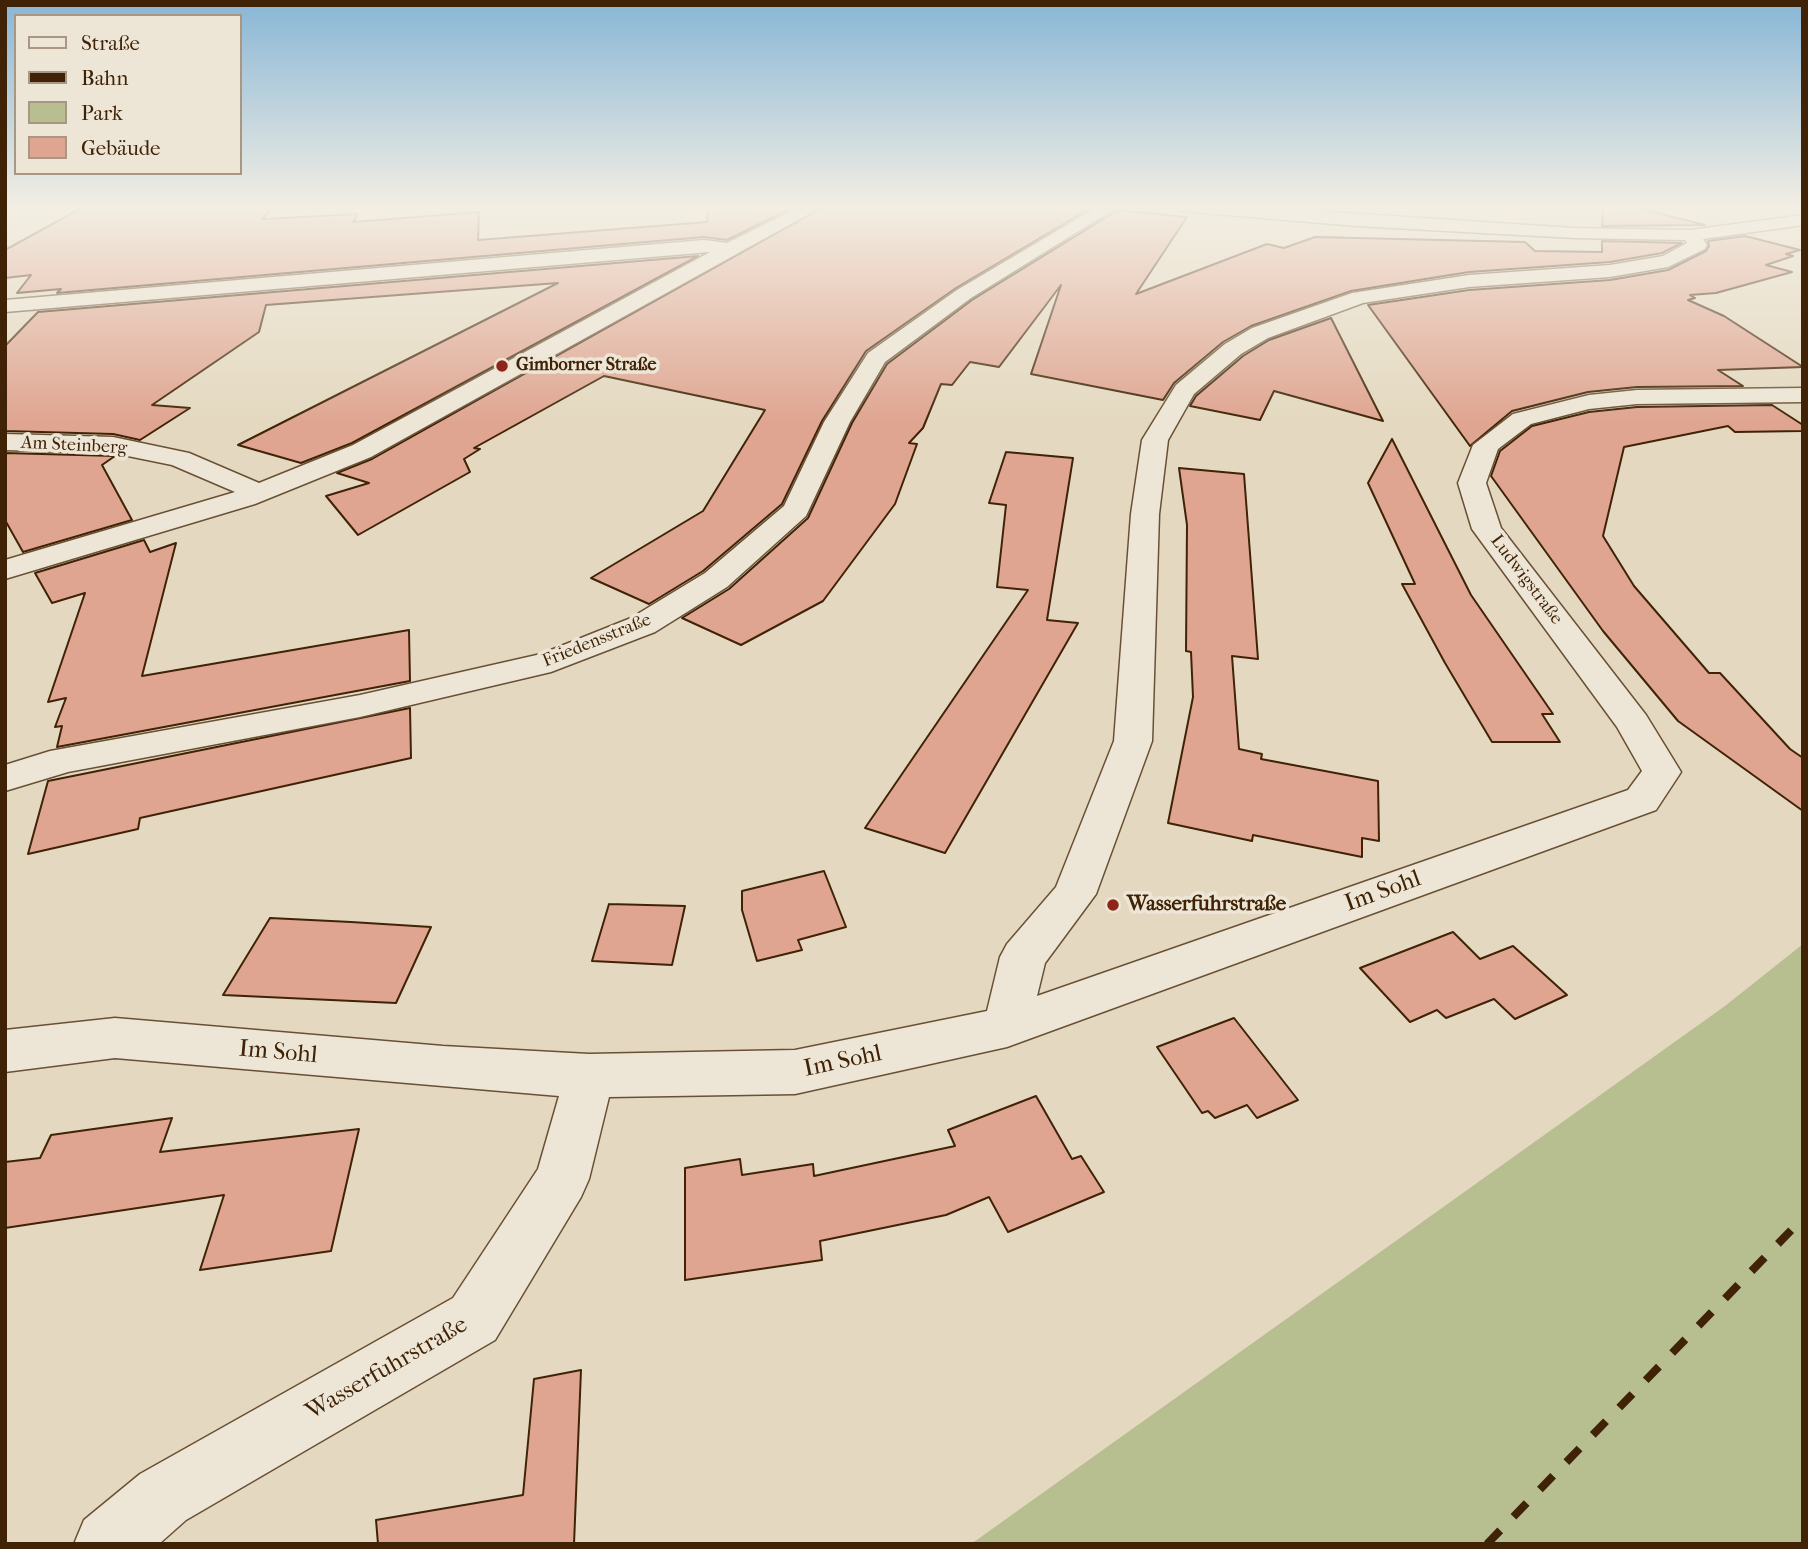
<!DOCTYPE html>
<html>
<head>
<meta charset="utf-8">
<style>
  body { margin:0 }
  #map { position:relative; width:1808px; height:1549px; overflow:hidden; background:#e4d9c0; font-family:"IM FELL French Canon",serif }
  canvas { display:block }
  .frame { position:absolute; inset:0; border:7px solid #402306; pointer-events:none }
  .legend { position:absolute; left:14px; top:14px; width:228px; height:161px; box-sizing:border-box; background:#ede6d6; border:2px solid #a89883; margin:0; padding:9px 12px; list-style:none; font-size:21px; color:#402306 }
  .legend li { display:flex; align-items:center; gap:14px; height:35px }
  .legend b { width:35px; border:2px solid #a89883 }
</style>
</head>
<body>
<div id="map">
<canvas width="1808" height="1549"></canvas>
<div class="frame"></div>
<ul class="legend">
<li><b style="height:9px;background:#ede6d6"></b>Straße</li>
<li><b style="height:9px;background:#402306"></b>Bahn</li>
<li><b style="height:19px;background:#b7be90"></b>Park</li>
<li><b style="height:19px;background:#dfa591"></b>Gebäude</li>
</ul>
</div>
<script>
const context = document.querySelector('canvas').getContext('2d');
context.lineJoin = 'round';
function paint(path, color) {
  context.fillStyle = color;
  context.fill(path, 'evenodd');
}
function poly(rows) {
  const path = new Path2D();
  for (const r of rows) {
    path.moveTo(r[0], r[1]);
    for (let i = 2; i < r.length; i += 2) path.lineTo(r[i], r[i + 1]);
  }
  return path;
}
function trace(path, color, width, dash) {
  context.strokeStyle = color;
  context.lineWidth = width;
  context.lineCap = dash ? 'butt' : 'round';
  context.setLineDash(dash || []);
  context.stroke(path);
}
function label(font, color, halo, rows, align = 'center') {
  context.font = font + ' "IM FELL French Canon",serif';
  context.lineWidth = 7;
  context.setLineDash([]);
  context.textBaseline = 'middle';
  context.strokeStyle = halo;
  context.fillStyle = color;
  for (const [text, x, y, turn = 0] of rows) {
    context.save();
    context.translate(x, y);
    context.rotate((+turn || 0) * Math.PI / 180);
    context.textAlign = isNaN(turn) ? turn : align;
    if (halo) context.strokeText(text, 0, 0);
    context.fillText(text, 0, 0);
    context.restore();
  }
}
paint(poly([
  [1803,944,1803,1544,971,1544,1725,1006]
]), '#b7be90');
const building = poly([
  [85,206,275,206,262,219,358,214,353,222,479,212,478,240,707,222,708,206,796,206,727,240,704,237,57,293,61,289,17,293,31,275,5,278,5,250,85,206],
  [825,206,1092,207,956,288,866,351,822,421,782,504,703,571,649,604,591,578,703,511,765,410,604,376,474,448,480,449,464,459,470,472,358,535,326,496,369,483,337,473,372,459,825,206],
  [1603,206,1631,206,1705,225,1602,226,1603,206],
  [1118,210,1187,217,1136,294,1267,244,1284,248,1315,237,1525,242,1535,251,1602,252,1602,241,1682,243,1662,253,1610,262,1469,272,1351,291,1251,326,1223,342,1174,383,1163,400,1031,374,1061,285,999,367,970,362,952,385,941,384,923,428,909,443,917,444,895,504,823,601,741,645,682,618,729,589,808,518,852,423,887,364,972,300,1118,210],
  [1745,236,1800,250,1786,254,1793,256,1766,265,1792,272,1716,293,1690,295,1695,298,1688,300,1724,316,1803,367,1718,370,1743,386,1637,387,1588,392,1512,411,1470,446,1368,305,1469,290,1610,280,1668,270,1706,251,1709,246,1708,241,1745,236],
  [698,256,352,443,301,463,238,445,558,283,266,305,259,332,152,405,190,408,140,440,113,434,5,431,5,346,38,312,698,256],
  [1331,318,1383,421,1274,391,1260,420,1190,406,1196,396,1243,356,1269,340,1331,318],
  [1772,405,1803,425,1803,431,1735,432,1728,426,1624,447,1603,536,1634,586,1709,673,1720,673,1790,749,1803,758,1803,811,1678,721,1603,631,1491,476,1500,451,1532,426,1589,412,1637,407,1772,405],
  [1392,439,1471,595,1553,714,1542,714,1560,742,1492,742,1445,663,1402,584,1415,584,1368,483,1392,439],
  [1006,452,1073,458,1047,620,1078,623,945,853,865,828,1028,590,997,587,1006,505,989,503,1006,452],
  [5,453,115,456,102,465,132,520,23,552,5,520,5,453],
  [1179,468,1244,474,1258,659,1232,656,1239,749,1262,754,1261,759,1378,781,1379,841,1362,838,1362,857,1253,835,1252,841,1168,823,1193,697,1191,652,1186,651,1187,525,1179,468],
  [144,540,150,552,176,543,142,676,409,630,410,681,57,747,62,726,55,727,66,698,48,702,85,593,52,603,35,573,144,540],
  [410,708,411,758,140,818,138,829,28,854,48,781,410,708],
  [824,871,846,927,798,940,802,950,757,961,742,910,742,891,824,871],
  [609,904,685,906,672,965,592,961,609,904],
  [270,918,351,922,431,927,396,1003,223,995,270,918],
  [1453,932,1480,959,1513,946,1567,995,1515,1019,1494,999,1446,1018,1437,1010,1410,1022,1360,968,1453,932],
  [1234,1018,1298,1100,1257,1118,1247,1105,1215,1118,1208,1111,1202,1113,1157,1047,1234,1018],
  [1036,1096,1072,1159,1081,1156,1104,1192,1008,1232,989,1197,946,1215,820,1241,822,1260,685,1280,685,1168,740,1159,742,1175,813,1164,814,1176,955,1146,948,1130,1036,1096],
  [172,1118,160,1152,359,1129,331,1251,200,1270,224,1195,5,1228,5,1162,40,1158,51,1135,172,1118],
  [581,1370,574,1544,378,1544,376,1520,523,1495,534,1379,581,1370]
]);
paint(building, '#dfa591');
trace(building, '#402306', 2);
const street = poly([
  [802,206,823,206,371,457,255,504,5,579,5,560,235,492,172,465,113,453,5,450,5,434,113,437,189,453,259,483,353,445,710,252,5,312,5,300,704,240,727,243,802,206],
  [1099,206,1119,206,971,298,885,362,850,422,806,516,727,587,655,632,551,672,360,717,68,772,5,791,5,765,50,751,360,695,541,654,631,618,705,573,784,506,824,422,868,353,957,290,1099,206],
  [1172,206,1241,206,1574,228,1690,230,1803,215,1803,225,1703,239,1707,245,1705,249,1668,267,1610,277,1469,287,1363,303,1268,338,1241,354,1194,394,1168,440,1159,514,1152,741,1096,894,1045,963,1037,996,1628,790,1642,771,1617,727,1472,529,1458,483,1473,445,1513,414,1589,395,1637,390,1803,388,1803,402,1637,404,1589,409,1531,424,1498,449,1486,483,1501,528,1646,715,1681,772,1656,810,1007,1047,795,1094,609,1097,589,1179,581,1197,495,1340,186,1520,159,1544,74,1544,84,1520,140,1474,453,1298,538,1169,559,1096,115,1058,5,1072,5,1030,115,1018,443,1046,589,1054,795,1050,987,1011,1000,957,1007,944,1056,887,1114,741,1131,514,1142,440,1176,385,1225,344,1252,328,1352,293,1469,275,1610,265,1663,256,1687,243,1685,240,1574,238,1356,226,1180,211,1172,206]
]);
trace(street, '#695034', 3);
paint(street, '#ede6d6');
trace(poly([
  [1487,1544,1803,1218]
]), '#402306', 8, [19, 19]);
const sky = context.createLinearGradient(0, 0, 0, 423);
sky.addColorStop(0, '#88b6d6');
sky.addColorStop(0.49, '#f3eee3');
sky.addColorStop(1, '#f3eee300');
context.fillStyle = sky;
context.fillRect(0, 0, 1808, 423);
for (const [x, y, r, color] of [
  [502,366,7,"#8f2418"],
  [1113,905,7,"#8f2418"]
]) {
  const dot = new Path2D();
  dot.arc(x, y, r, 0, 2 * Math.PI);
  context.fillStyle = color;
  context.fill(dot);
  trace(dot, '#ede6d6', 2.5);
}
label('bold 18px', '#402306', '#ede6d6', [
  ["Gimborner Straße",516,366]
], 'left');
label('18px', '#402306', '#ede6d6', [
  ["Am Steinberg",74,446,3],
  ["Ludwigstraße",1526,580,53],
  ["Friedensstraße",597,641,-22]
]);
label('bold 21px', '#402306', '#ede6d6', [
  ["Wasserfuhrstraße",1127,905]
], 'left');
label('24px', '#402306', '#ede6d6', [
  ["Im Sohl",1383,892,-20],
  ["Im Sohl",278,1053,5],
  ["Im Sohl",843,1062,-12],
  ["Wasserfuhrstraße",387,1369,-30]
]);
</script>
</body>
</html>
